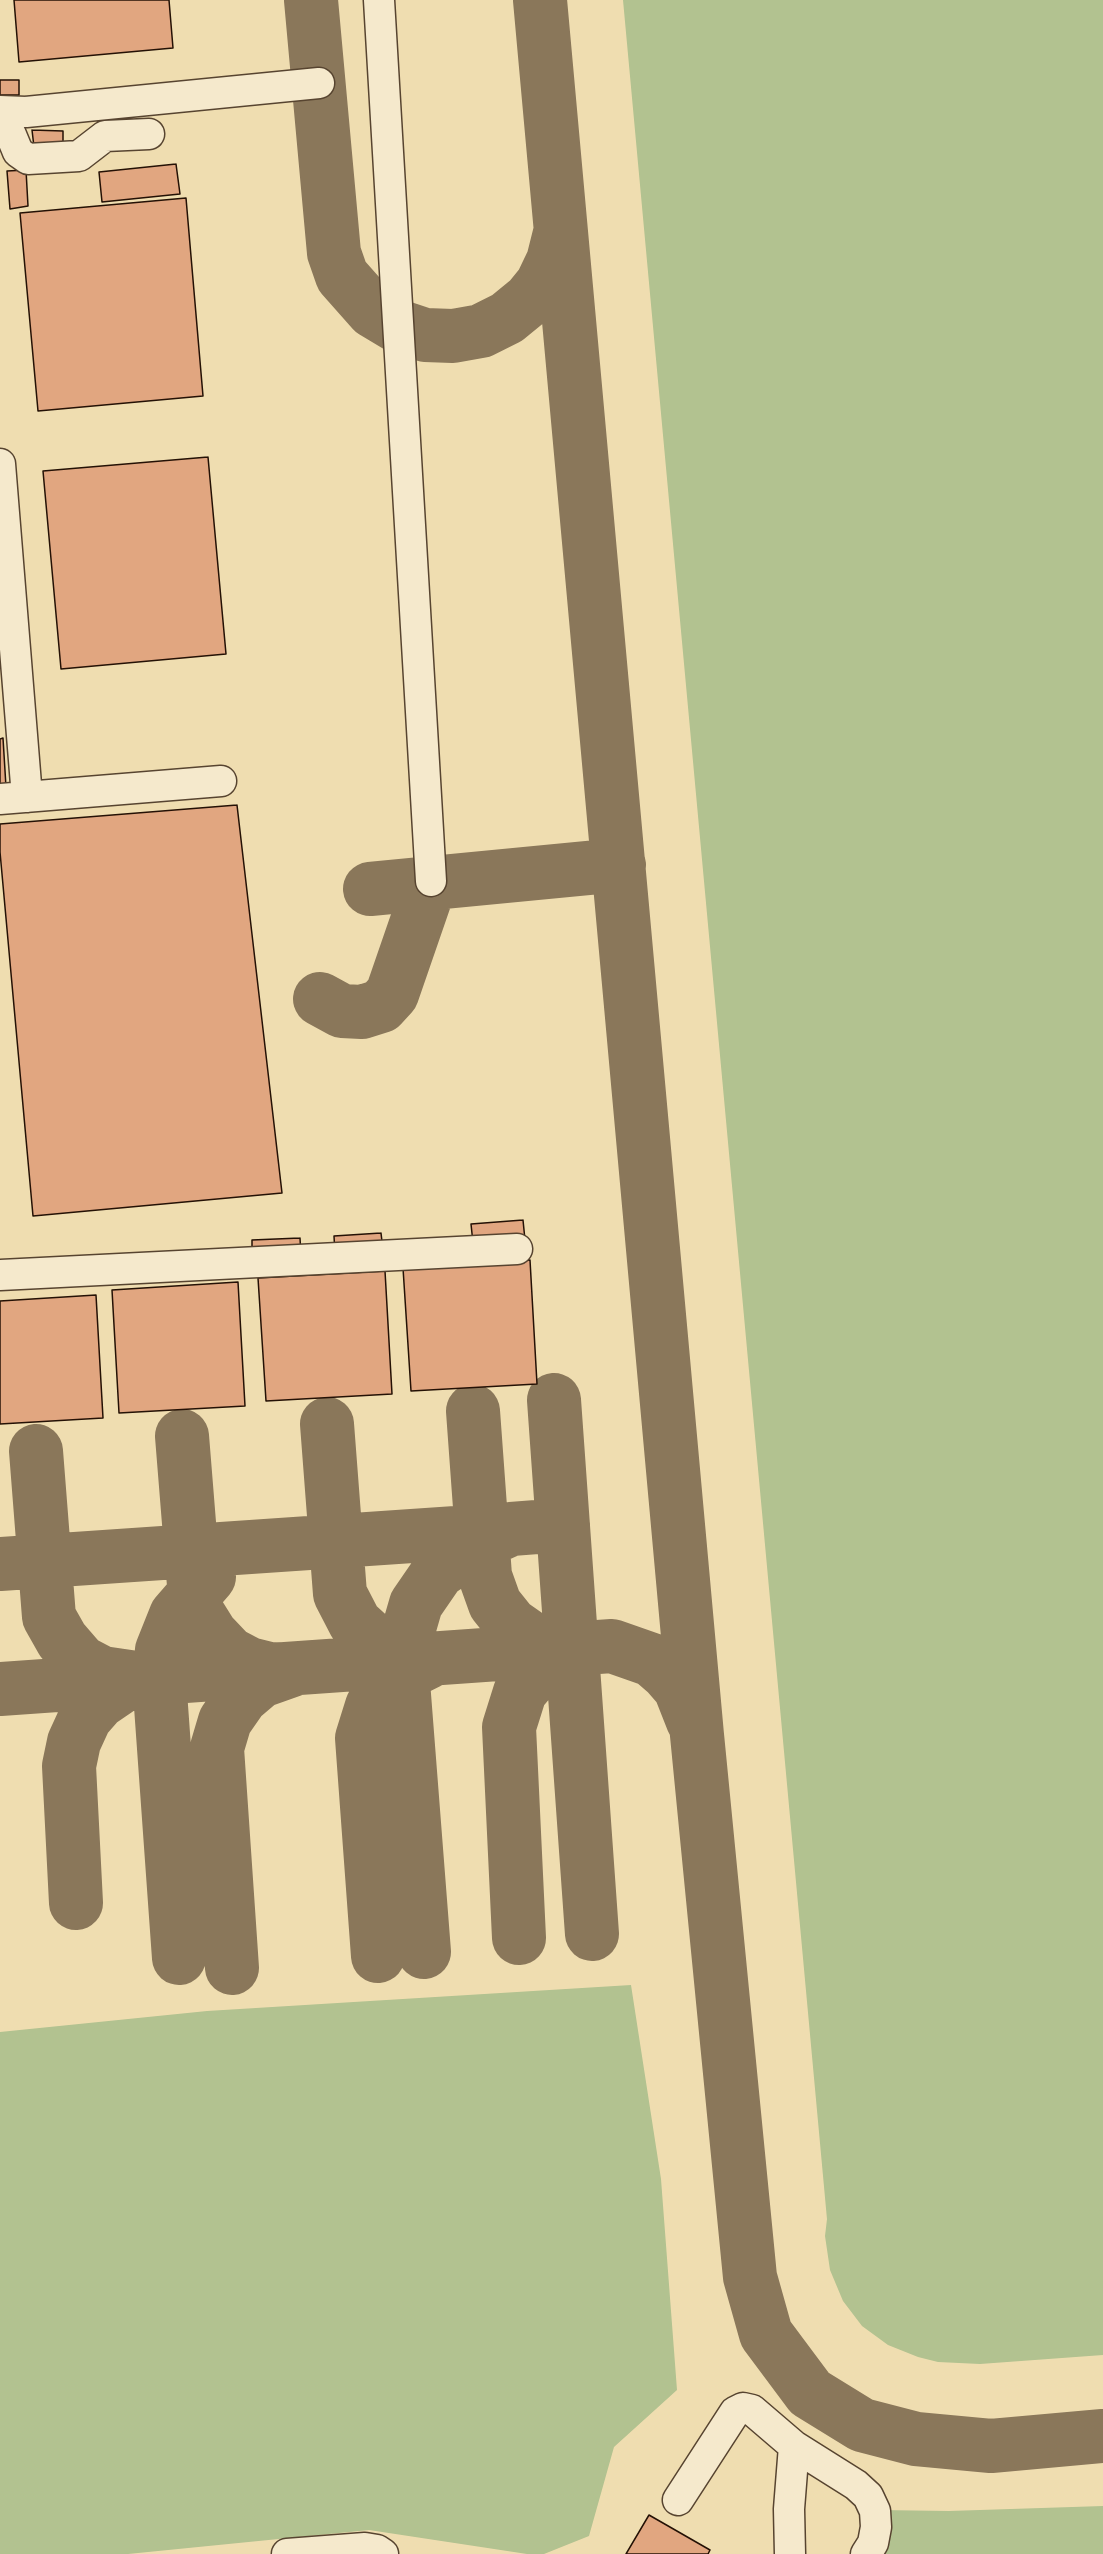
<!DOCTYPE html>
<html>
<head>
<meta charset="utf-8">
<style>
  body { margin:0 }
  canvas { display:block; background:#efddb0 }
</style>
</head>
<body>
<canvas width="1103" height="2554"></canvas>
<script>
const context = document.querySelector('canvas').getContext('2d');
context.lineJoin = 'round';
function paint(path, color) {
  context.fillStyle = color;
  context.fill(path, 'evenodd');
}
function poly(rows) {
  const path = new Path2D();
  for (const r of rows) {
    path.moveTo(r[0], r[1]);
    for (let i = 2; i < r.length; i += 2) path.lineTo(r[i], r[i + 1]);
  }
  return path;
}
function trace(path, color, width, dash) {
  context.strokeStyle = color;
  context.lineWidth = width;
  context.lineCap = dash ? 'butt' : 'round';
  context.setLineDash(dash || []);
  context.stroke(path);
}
paint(poly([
  [623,0,1103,0,1103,2355,980,2364,938,2362,918,2357,888,2345,862,2326,843,2301,830,2270,825,2236,827,2219],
  [631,1985,661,2179,677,2390,614,2447,589,2536,544,2554,527,2554,369,2530,128,2554,0,2554,0,2032,207,2011],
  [1103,2506,1103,2554,883,2554,878,2510,949,2511]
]), '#b2c290');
trace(poly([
  [311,0,334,253,342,276,373,311,398,326,425,335,453,336,481,331,507,318,529,300,542,284,553,261,560,233],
  [540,0,697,1735,750,2277,766,2334,810,2393,862,2425,916,2439,991,2446,1103,2436],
  [370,889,619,865],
  [320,999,342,1011,362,1012,381,1006,392,994,431,881],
  [554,1400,592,1934],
  [473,1411,485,1576,495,1604,511,1624,531,1638,553,1646,572,1649,541,1667,520,1692,509,1727,519,1938],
  [327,1424,340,1594,355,1623,377,1643,401,1656,432,1660,402,1675,385,1687,372,1706,362,1738,378,1956],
  [182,1436,196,1610,211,1634,230,1654,249,1664,269,1669,292,1670,261,1681,241,1698,225,1721,217,1748,232,1968],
  [36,1451,49,1617,62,1640,81,1662,102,1673,143,1679,121,1687,99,1702,85,1718,74,1742,69,1766,76,1903],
  [0,1564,500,1530],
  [0,1689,612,1646,652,1660,667,1673,680,1688,693,1721],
  [424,1952,401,1656,416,1604,438,1572,482,1542,511,1529,563,1525],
  [179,1958,159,1678,162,1650,176,1615,209,1577]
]), '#8a775a', 54);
const building = poly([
  [14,0,169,0,173,48,19,62,14,0],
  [0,80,19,80,19,95,0,95,0,80],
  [32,130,63,131,63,144,34,147,32,130],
  [176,164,180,194,102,202,99,172,176,164],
  [26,170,28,206,10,209,7,171,26,170],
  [186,198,203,396,38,411,20,213,186,198],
  [208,457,226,654,61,669,43,471,208,457],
  [3,738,6,787,0,787,0,739,3,738],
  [237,805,282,1193,33,1216,0,852,0,824,237,805],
  [523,1220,525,1240,473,1243,471,1224,523,1220],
  [381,1233,383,1250,335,1254,334,1236,381,1233],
  [300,1238,301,1256,252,1258,252,1240,300,1238],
  [530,1260,537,1384,411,1391,403,1268,530,1260],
  [385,1271,392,1394,266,1401,258,1278,385,1271],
  [238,1282,245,1406,119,1413,112,1290,238,1282],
  [96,1295,103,1418,0,1424,0,1301,96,1295],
  [649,2515,710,2550,708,2554,626,2554,649,2515]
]);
paint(building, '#e1a680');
trace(building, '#241105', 1.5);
const minor = poly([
  [379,0,431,881],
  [0,111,26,112,319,83],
  [0,129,11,135,18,152,28,159,79,156,105,136,149,134],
  [0,464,27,797],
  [0,799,221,781],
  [0,1275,517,1249],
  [678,2500,735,2412,743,2408,752,2410,794,2446,856,2485,868,2496,875,2511,876,2527,873,2543,866,2554],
  [287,2554,365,2548,377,2550,383,2554],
  [790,2554,789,2509,794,2446]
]);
trace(minor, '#574430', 33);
trace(minor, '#f5e9cc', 30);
</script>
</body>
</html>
